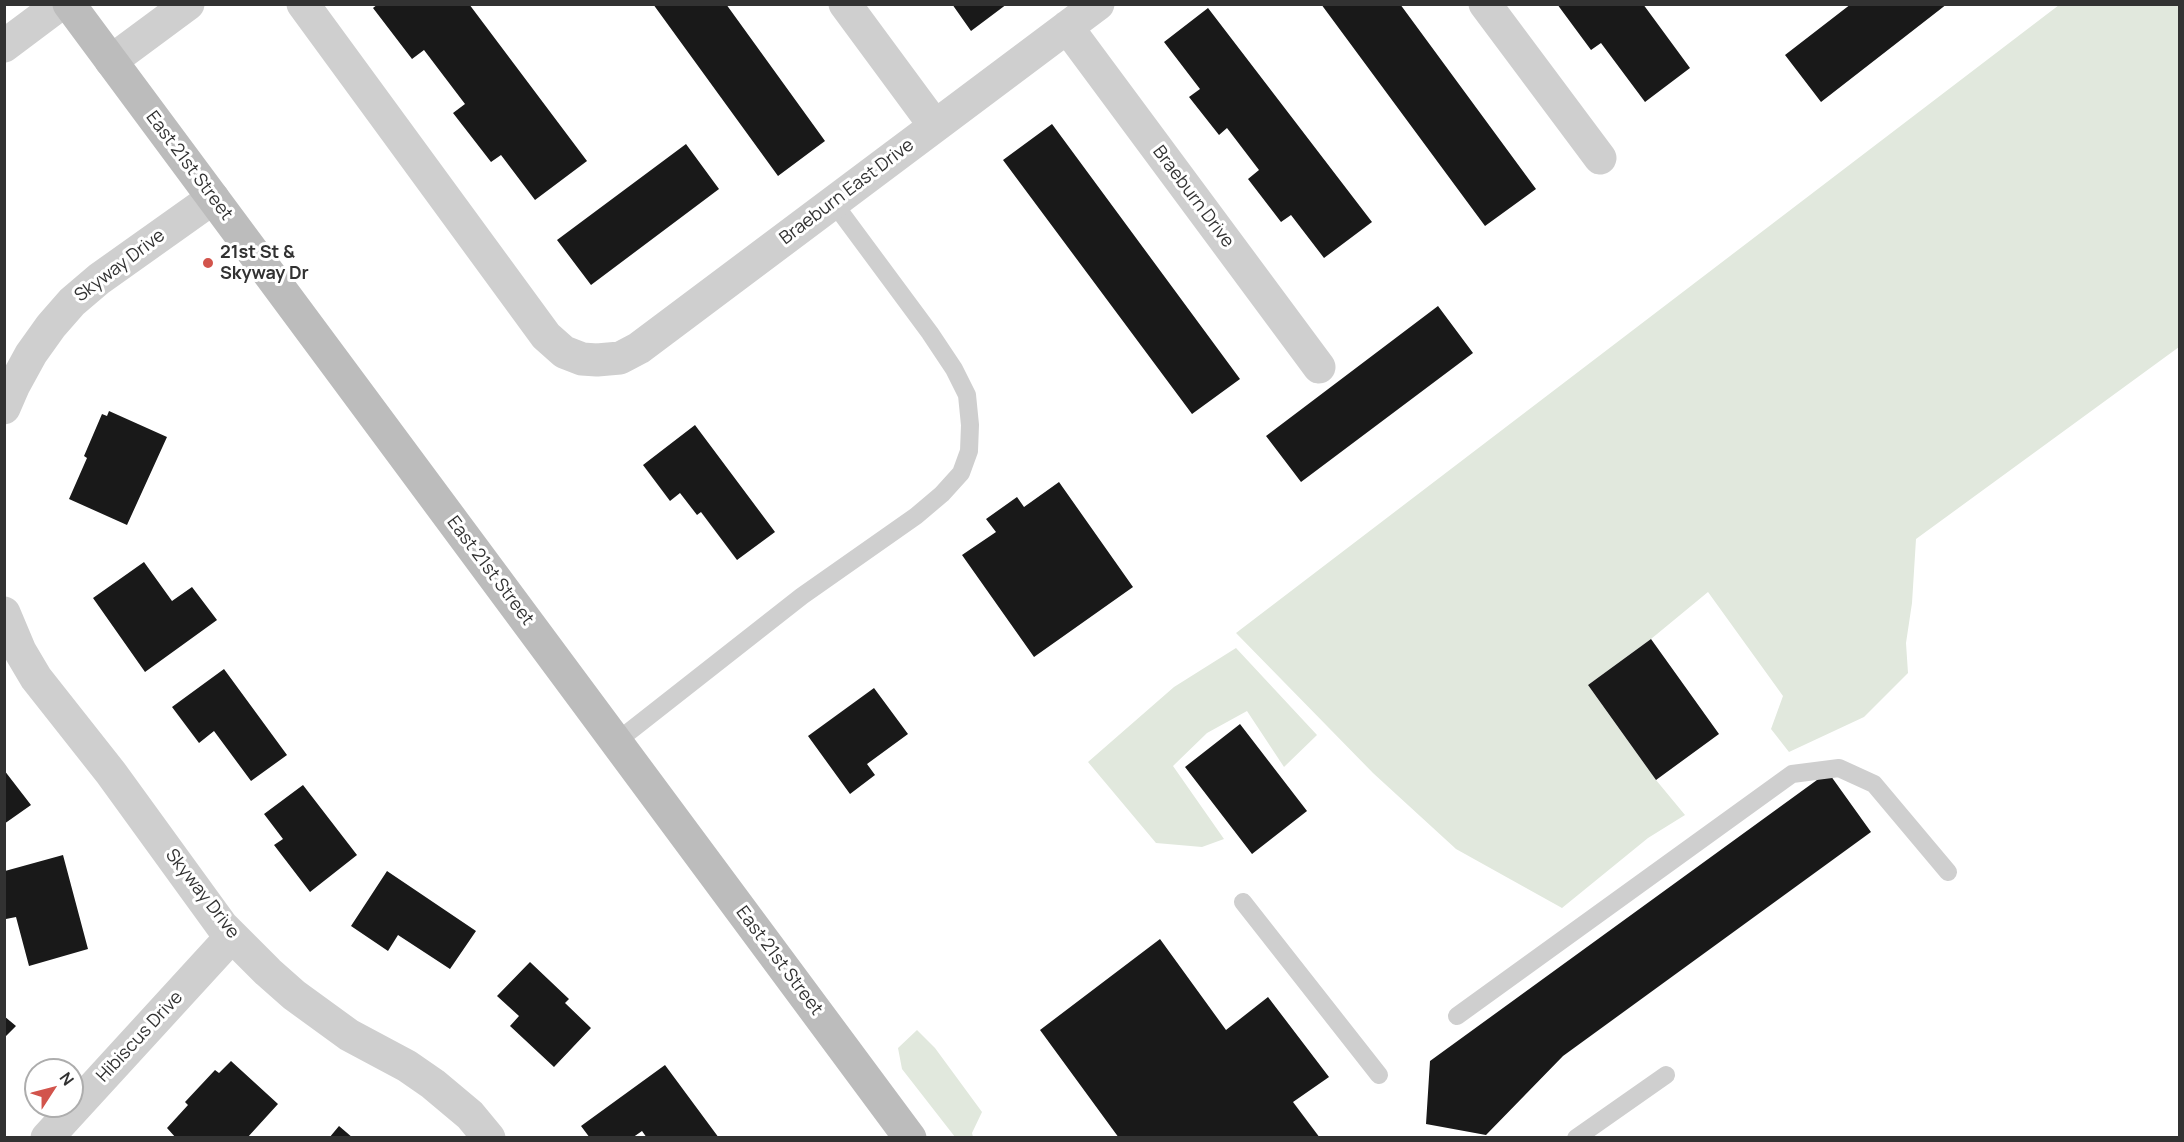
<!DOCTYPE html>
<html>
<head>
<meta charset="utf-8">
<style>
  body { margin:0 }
  #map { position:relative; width:2184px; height:1142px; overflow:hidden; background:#fff; font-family:Manrope,sans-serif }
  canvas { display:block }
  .frame { position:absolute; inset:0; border:6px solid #323232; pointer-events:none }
  .north { position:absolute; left:24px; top:1058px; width:60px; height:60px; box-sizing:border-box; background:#fff; border:2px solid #adadad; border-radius:50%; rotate:54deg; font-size:16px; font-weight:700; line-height:24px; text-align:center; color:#323232 }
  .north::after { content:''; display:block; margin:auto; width:21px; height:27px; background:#d2544c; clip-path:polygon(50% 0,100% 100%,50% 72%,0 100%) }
</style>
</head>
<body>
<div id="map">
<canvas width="2184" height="1142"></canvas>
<div class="frame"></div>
<div class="north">N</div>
</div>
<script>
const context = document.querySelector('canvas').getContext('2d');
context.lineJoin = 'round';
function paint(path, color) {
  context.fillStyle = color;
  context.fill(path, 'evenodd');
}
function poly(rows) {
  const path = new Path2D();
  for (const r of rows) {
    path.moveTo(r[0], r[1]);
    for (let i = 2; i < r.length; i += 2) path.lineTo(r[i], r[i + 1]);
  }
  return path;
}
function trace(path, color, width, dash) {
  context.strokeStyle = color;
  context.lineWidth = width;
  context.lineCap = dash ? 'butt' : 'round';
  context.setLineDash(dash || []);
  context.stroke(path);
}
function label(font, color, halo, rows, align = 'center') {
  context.font = font + ' Manrope,sans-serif';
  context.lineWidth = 6;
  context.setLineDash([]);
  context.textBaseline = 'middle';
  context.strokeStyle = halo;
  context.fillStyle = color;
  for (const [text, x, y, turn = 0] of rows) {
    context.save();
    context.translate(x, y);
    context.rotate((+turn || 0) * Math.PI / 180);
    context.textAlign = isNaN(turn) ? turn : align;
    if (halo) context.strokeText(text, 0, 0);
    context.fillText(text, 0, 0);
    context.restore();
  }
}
paint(poly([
  [2059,5,2179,5,2179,347,1916,539,1912,603,1906,643,1908,673,1864,717,1789,752,1771,729,1783,696,1708,592,1651,639,1588,685,1656,780,1685,815,1648,838,1562,908,1456,849,1373,773,1236,633],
  [1236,648,1317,735,1284,767,1247,711,1207,733,1173,766,1224,839,1202,847,1156,843,1088,762,1174,687],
  [917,1030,935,1048,982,1112,972,1133,973,1137,955,1137,902,1069,898,1048]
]), '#e1e8dd');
paint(poly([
  [378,4,469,4,587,161,535,200,501,155,491,162,453,113,465,104,424,50,412,59,373,8],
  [653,4,726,4,825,141,778,176],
  [952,4,1007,4,971,31],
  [1321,4,1400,4,1536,189,1485,226],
  [1557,4,1643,4,1690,68,1645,102,1601,43,1591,50],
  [1851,4,1947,4,1821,102,1785,55],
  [1208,8,1372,222,1324,258,1291,215,1281,222,1248,179,1259,170,1227,128,1219,135,1189,97,1200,89,1164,42],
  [1052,124,1240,379,1192,414,1003,160],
  [686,144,719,189,591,285,557,240],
  [1438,306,1473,353,1301,482,1266,436],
  [109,411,167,437,127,525,69,499,87,458,84,456,102,414,107,416],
  [695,425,775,532,737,560,701,512,697,515,680,493,670,501,643,465],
  [1059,482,1133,587,1034,657,962,555,996,532,986,519,1017,497,1024,507],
  [144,562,172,601,192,587,217,620,145,672,93,598],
  [1651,639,1719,734,1656,780,1588,685],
  [224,669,287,755,251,781,214,731,199,743,172,707],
  [874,688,908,734,867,764,875,775,850,794,808,736],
  [1240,724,1307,811,1252,854,1185,767],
  [4,770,31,805,4,824],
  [1828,772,1871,832,1563,1056,1486,1135,1426,1124,1430,1061],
  [303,785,357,855,310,892,274,845,283,839,264,814],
  [63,855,88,949,29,966,16,917,6,919,5,914,5,871],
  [387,871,476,931,450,969,398,935,388,951,351,926],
  [1160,939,1226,1030,1268,997,1329,1077,1293,1102,1320,1138,1119,1138,1040,1030],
  [530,962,569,999,565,1003,591,1028,554,1067,510,1026,519,1016,497,996],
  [4,1016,16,1026,4,1038],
  [231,1061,278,1104,247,1138,176,1138,167,1128,188,1105,185,1102,215,1070,219,1073],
  [665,1065,719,1138,647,1138,642,1131,632,1138,590,1138,581,1126],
  [339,1126,353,1138,329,1138]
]), '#191919');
trace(poly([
  [616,742,802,596,916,516,942,494,961,473,969,451,970,425,967,395,954,369,930,333,833,202],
  [1243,902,1379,1075],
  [1457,1016,1792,774,1839,768,1874,784,1948,872],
  [1576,1138,1666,1075]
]), '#cfcfcf', 18);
trace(poly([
  [303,4,546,336,564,352,582,359,597,360,620,358,639,348,1098,4],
  [845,4,935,126],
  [1485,4,1600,158],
  [1067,27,1319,367],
  [4,46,60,4],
  [111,61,188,4],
  [4,408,14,385,31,354,51,326,72,302,99,279,213,198],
  [4,613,20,651,36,678,111,773,222,926,268,972,294,995,349,1035,407,1066,433,1084,470,1115,489,1138],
  [47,1138,232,936]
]), '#cfcfcf', 33);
trace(poly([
  [69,4,910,1138]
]), '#bcbcbc', 33);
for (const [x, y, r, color] of [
  [208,263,6,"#d2544c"]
]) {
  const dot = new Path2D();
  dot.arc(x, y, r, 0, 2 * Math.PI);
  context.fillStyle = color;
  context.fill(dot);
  trace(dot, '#fff', 2);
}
label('18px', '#323232', '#fff', [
  ["East 21st Street",189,166,53],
  ["Braeburn East Drive",847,192,-37],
  ["Braeburn Drive",1193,197,53],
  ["Skyway Drive",120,266,-37],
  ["East 21st Street",490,571,53],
  ["Skyway Drive",202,894,52],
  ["East 21st Street",779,961,53],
  ["Hibiscus Drive",140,1037,-47]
]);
label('bold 18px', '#323232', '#fff', [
  ["21st St &",220,253],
  ["Skyway Dr",220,274]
], 'left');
</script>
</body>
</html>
